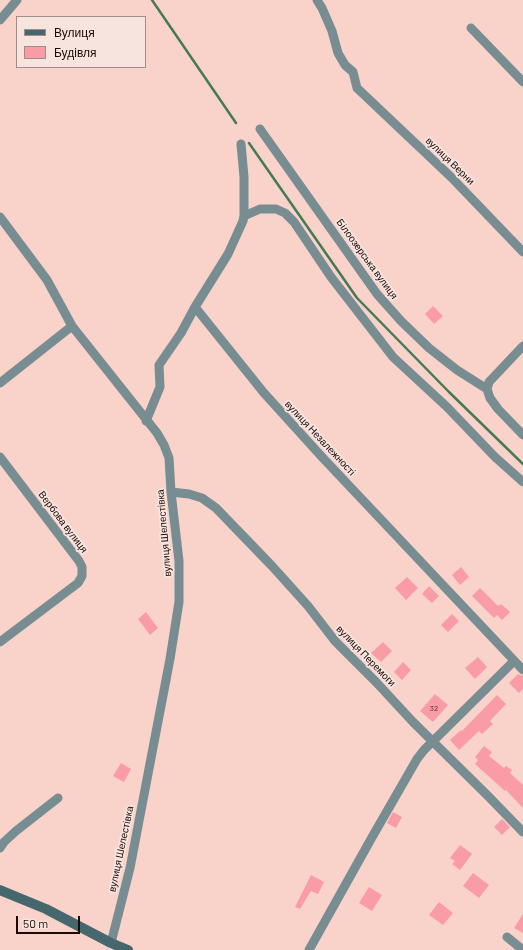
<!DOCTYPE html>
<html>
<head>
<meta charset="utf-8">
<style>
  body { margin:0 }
  #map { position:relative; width:523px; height:950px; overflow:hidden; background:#f9d2c9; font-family:Barlow,sans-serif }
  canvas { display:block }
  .legend { position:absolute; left:16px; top:16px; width:130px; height:52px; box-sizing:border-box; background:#f8e4df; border:1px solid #a08d89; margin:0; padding:5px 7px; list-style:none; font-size:12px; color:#1b0b08 }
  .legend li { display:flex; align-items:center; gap:8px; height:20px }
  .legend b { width:20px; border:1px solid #a08d89 }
  .scale { position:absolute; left:16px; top:916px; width:64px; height:18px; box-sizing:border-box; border:2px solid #1b0b08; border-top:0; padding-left:5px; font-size:12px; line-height:14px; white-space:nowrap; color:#1b0b08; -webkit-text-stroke:3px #f8e4df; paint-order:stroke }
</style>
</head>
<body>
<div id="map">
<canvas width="523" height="950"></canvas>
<ul class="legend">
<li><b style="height:5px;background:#47676f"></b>Вулиця</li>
<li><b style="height:11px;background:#fa9ca5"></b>Будівля</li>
</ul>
<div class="scale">50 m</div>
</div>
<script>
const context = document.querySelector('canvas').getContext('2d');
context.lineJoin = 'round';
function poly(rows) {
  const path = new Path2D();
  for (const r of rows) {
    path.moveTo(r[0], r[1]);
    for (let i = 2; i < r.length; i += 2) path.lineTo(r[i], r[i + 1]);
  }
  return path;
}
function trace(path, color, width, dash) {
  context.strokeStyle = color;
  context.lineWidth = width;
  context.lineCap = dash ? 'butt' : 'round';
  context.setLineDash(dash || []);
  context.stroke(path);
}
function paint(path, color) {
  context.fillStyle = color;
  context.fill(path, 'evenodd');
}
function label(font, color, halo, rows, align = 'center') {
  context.font = font + ' Barlow,sans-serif';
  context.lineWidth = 3.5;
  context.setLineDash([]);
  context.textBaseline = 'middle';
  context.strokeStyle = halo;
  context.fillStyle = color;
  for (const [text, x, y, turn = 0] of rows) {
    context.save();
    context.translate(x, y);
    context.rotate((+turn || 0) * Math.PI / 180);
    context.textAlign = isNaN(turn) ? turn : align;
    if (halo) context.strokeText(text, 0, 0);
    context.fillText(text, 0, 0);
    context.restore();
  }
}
trace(poly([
  [152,0,236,123],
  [249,143,357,298,449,392,523,464]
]), '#467a54', 2.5);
paint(poly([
  [433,306,443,316,434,324,425,314],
  [461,567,469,577,460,585,452,575],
  [407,577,418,588,406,600,395,588],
  [429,586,439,596,432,603,422,594],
  [480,588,498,606,501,604,510,612,502,620,497,615,494,618,472,596],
  [146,612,158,628,150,635,138,619],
  [452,614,459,621,448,632,441,625],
  [383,642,392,651,381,662,371,653],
  [478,657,487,667,475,679,465,668],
  [403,662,411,670,402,680,394,672],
  [518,674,523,676,523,689,519,693,509,683],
  [435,694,448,705,433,722,420,711],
  [497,695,506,704,490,721,493,724,482,734,479,731,459,750,450,740,461,730,462,731],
  [484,746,492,752,489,756,504,768,506,766,512,770,510,773,523,785,523,808,506,790,505,791,475,764,478,760,475,757],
  [121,763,131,769,124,782,113,776],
  [393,812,402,817,396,828,387,823],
  [502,819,510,827,502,835,494,827],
  [460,845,472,854,460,870,452,864,455,861,450,858],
  [473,873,489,885,479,898,463,886],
  [311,875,324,882,318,894,311,891,300,909,295,907],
  [369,887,382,895,372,911,359,903],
  [439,902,453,913,443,925,429,915],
  [523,914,523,933,514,928]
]), '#fa9ca5');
trace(poly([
  [317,0,322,8,332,31,338,53,345,65,353,72,357,88,451,177,523,252],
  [0,20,17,0],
  [471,28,523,82],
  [260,129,377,294,401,321,429,348,457,370,487,389,490,398,498,409,523,435],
  [244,216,260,209,276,209,285,213,294,222,331,277,393,357,447,407,495,457,523,482],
  [0,217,47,280,72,326,157,433,164,445,169,458,171,492,179,561,179,602,170,659,130,868,111,943],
  [195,307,228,254,243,221,244,216,244,177,241,144],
  [0,383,72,326],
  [487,389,489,382,523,346],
  [146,421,160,387,159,365,181,333,195,307,264,393,322,457,523,670],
  [0,457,79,561,82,567,82,576,78,583,0,642],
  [171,492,189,494,202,498,216,508,272,566,308,606,335,641,376,682,413,722,488,796,523,832],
  [0,848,4,842,16,831,58,798],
  [507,937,523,950],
  [309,950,371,839,417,759,424,750,514,661]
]), '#778d92', 9);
trace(poly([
  [0,890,46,909,111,943,128,950]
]), '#47676f', 10);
label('8px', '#532f2f', null, [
  ["32",434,708]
]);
label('10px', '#1b0b08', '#f8e4df', [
  ["вулиця Верни",450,161,44],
  ["Білоозерська вулиця",367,259,54],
  ["вулиця Незалежності",320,438,47],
  ["Вербова вулиця",63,522,53],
  ["вулиця Шелестівка",164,533,-95],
  ["вулиця Перемоги",366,656,46],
  ["вулиця Шелестівка",121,849,-78]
]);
</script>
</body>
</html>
